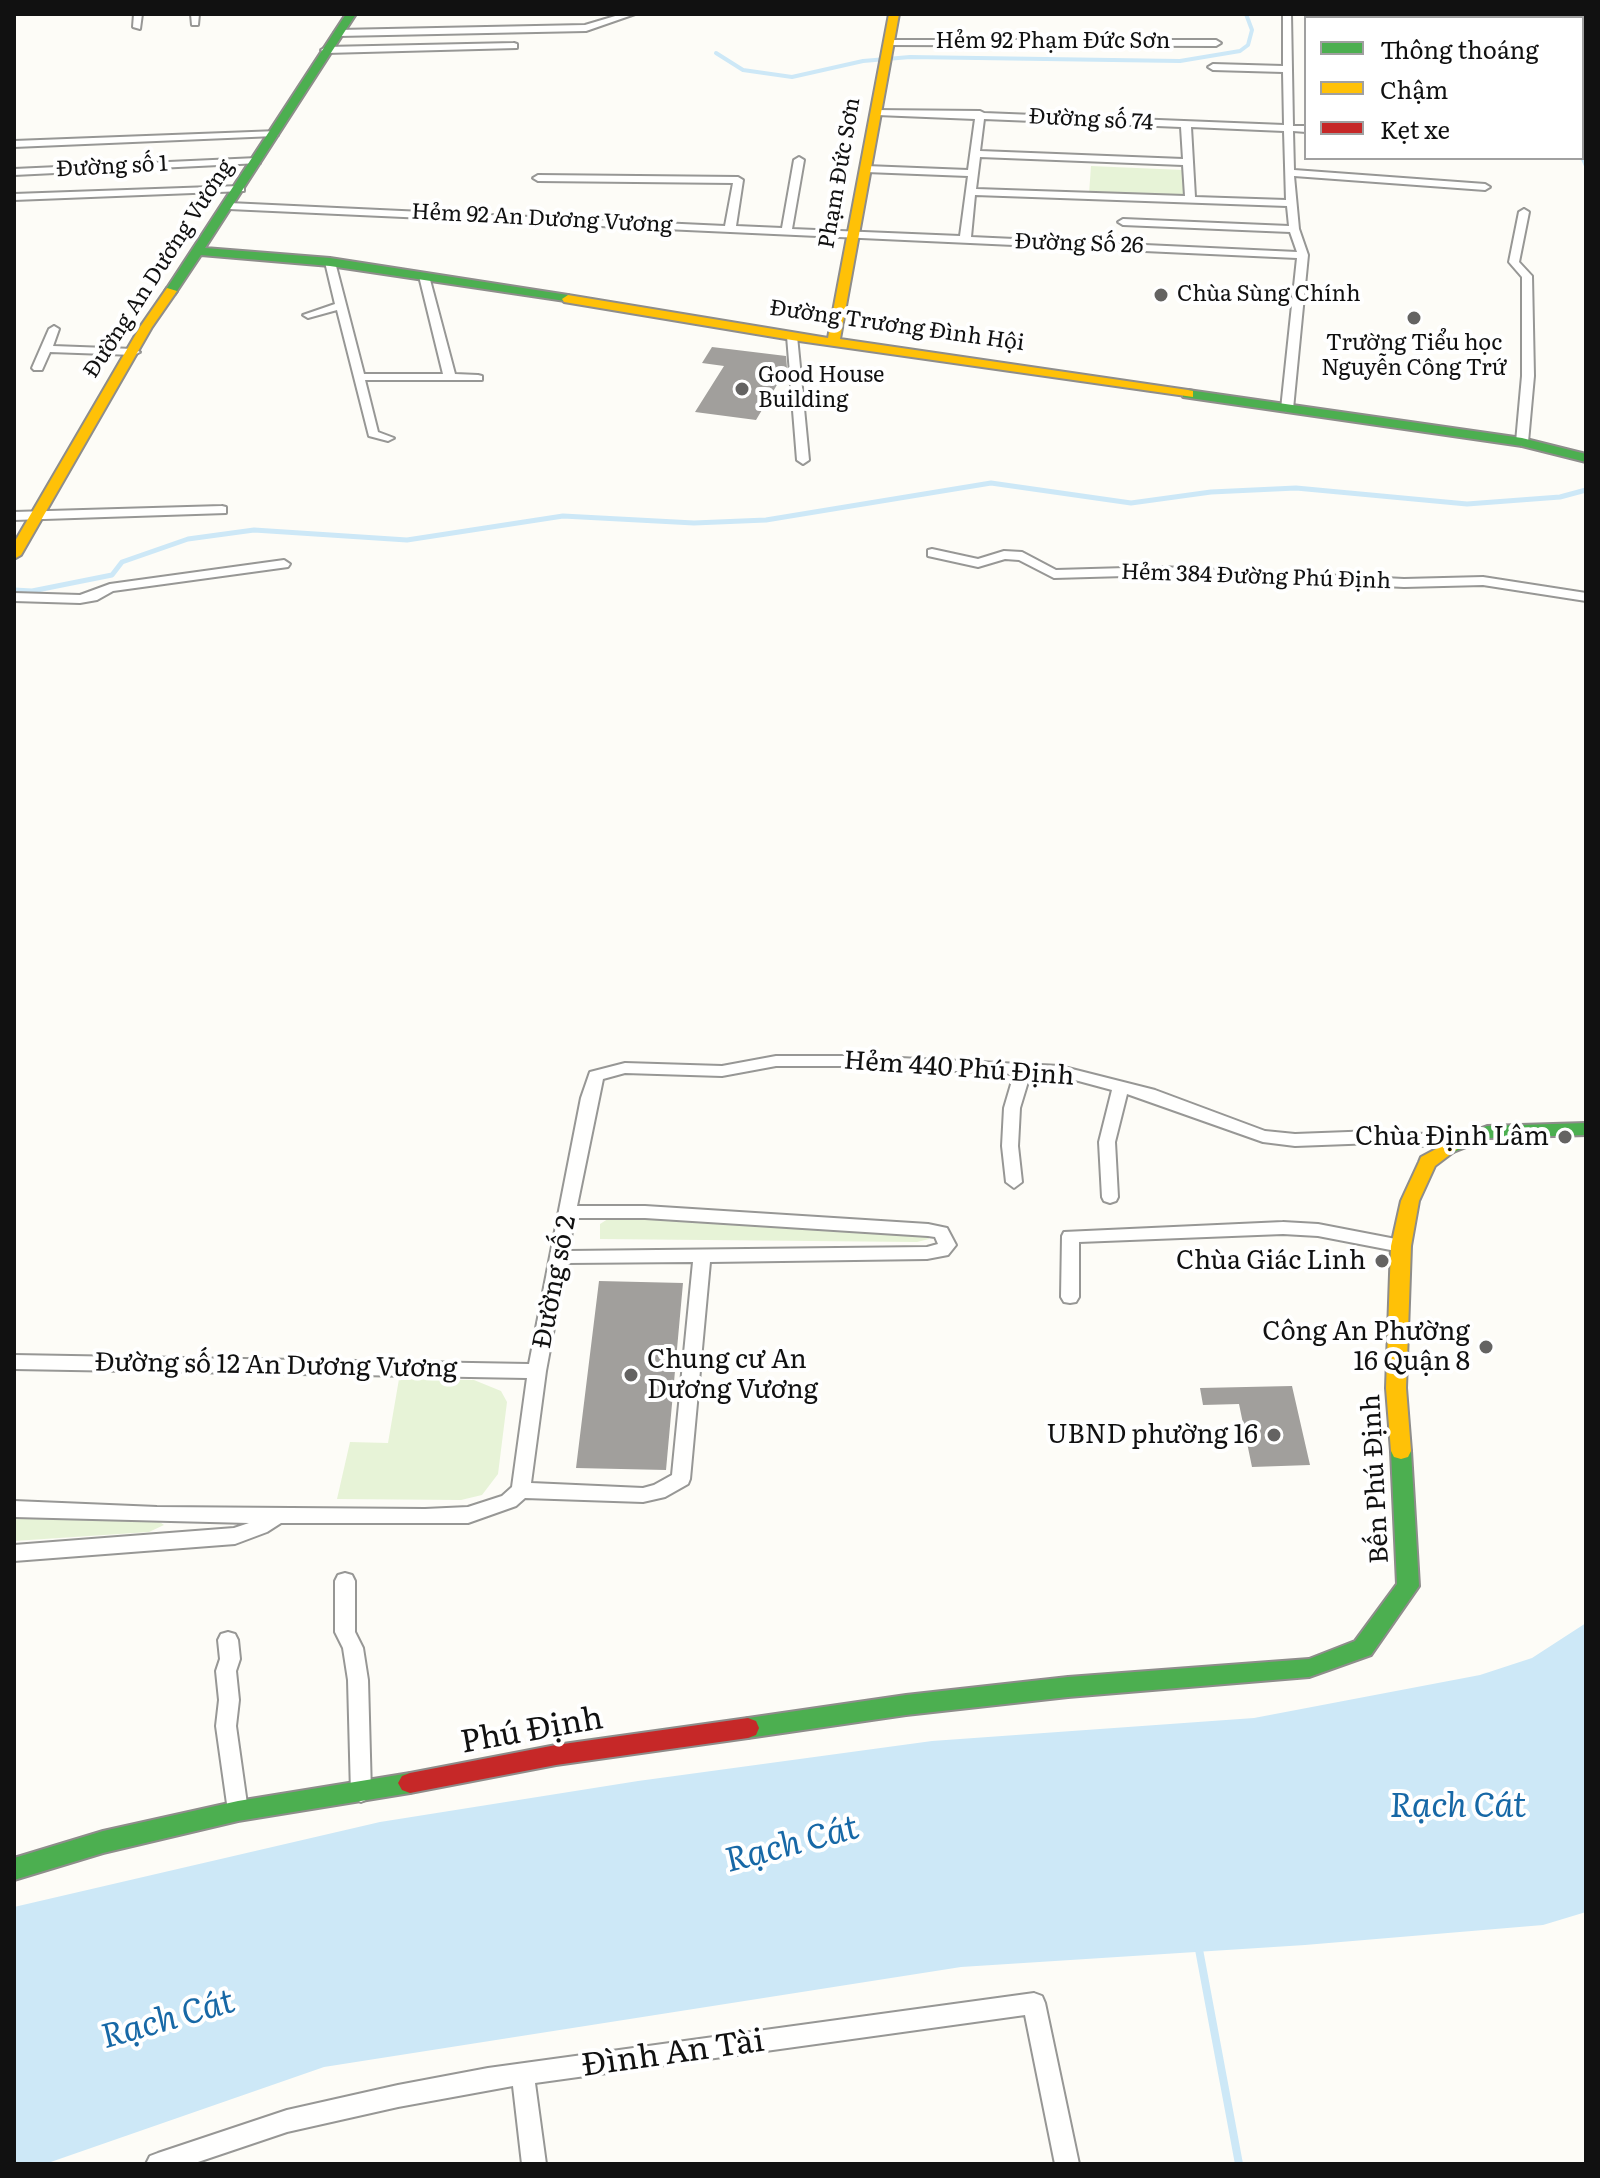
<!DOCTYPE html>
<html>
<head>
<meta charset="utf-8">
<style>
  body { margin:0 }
  #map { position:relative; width:1600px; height:2178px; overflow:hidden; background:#fdfcf7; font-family:Literata,serif }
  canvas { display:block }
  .frame { position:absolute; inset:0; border:16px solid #111; pointer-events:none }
  .legend { position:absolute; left:1304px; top:16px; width:280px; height:144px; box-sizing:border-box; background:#fff; border:2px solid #a0a0a0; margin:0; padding:10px 14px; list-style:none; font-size:24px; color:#111 }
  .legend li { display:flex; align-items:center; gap:16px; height:40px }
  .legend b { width:40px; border:2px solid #a0a0a0 }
</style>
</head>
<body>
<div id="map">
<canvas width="1600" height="2178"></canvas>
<div class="frame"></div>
<ul class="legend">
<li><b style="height:10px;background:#4caf50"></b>Thông thoáng</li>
<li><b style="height:10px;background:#ffc107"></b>Chậm</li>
<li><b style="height:10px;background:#c62828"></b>Kẹt xe</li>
</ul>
</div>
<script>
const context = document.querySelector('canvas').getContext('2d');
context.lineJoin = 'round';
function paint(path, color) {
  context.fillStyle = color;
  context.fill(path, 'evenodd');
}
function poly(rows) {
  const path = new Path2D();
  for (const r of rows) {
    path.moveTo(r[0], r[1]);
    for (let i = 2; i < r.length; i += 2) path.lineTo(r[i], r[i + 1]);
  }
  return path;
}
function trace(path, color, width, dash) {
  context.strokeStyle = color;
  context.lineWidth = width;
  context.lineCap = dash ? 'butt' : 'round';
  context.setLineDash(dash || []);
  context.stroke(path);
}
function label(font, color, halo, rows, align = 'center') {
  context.font = font + ' Literata,serif';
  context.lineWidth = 8;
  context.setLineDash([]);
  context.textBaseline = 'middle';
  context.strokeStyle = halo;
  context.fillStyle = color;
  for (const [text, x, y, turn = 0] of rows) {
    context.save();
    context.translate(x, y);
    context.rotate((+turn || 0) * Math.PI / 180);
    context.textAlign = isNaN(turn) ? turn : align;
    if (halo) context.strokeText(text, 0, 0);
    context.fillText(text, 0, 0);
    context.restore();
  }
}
paint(poly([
  [1091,166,1183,170,1183,198,1089,194],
  [611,1217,909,1231,927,1234,929,1239,917,1242,600,1239,600,1224],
  [399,1379,474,1380,501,1391,507,1402,498,1474,482,1495,461,1500,337,1499,350,1442,388,1443],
  [14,1516,157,1520,164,1525,149,1532,14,1541]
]), '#e7f3d7');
paint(poly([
  [1586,1623,1586,1912,1543,1925,1305,1945,961,1967,324,2067,45,2164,14,2164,14,1907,380,1822,638,1781,932,1741,1254,1718,1480,1675,1532,1658]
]), '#cde8f7');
trace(poly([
  [1542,14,1543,18],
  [716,53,743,70,792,77,863,61,910,57,1180,61,1240,51,1248,45,1252,30,1246,14],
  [1582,157,1586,166]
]), '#cde8f7', 4);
trace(poly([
  [14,590,32,591,112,575,122,562,188,539,254,530,407,540,563,516,694,523,766,520,991,483,1131,503,1211,492,1296,488,1467,504,1560,497,1586,490]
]), '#cde8f7', 5);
trace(poly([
  [1198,1944,1239,2164]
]), '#cde8f7', 8);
paint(poly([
  [712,347,786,356,787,368,756,420,695,412,724,366,702,363],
  [599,1281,683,1283,666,1470,576,1468],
  [1292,1386,1310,1465,1252,1467,1239,1404,1203,1405,1200,1388]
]), '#a19f9c');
const street = poly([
  [134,14,142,14,140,29,133,27,134,14],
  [191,14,199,14,198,25,192,25,191,14],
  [622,14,635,14,586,31,338,36,334,33,338,30,585,25,622,14],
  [1283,14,1291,14,1293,126,1306,126,1306,132,1293,131,1294,170,1485,184,1490,187,1485,190,1294,176,1299,229,1308,255,1293,409,1287,412,1281,409,1297,258,229,209,224,206,229,203,725,226,733,183,538,181,533,178,538,175,738,177,743,180,736,226,782,228,794,160,799,157,804,160,792,229,960,236,968,176,866,172,861,169,866,166,968,170,975,119,877,115,872,112,874,110,980,111,984,113,1284,125,1283,72,1213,70,1208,67,1213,64,1283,66,1283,14],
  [984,119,1181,127,1183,159,980,151,984,119],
  [1191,127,1284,131,1286,200,1195,197,1191,127],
  [980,157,1183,165,1185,196,976,189,980,157],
  [975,195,1287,206,1289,226,1123,219,1118,222,1123,225,1290,232,1297,252,971,237,975,195],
  [1368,14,1376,14,1376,18,1368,18,1368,14],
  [1484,14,1492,14,1493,18,1485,18,1484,14],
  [889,40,1216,40,1221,43,1216,46,886,45,886,41,889,40],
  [514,43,517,44,517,48,326,53,321,50,326,47,514,43],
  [278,131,278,135,275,136,14,147,14,141,278,131],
  [257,158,260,159,260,163,14,175,14,169,257,158],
  [240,186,244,187,244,191,14,200,14,194,240,186],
  [1524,209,1529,212,1519,262,1532,276,1534,376,1528,442,1522,446,1516,442,1522,376,1522,277,1509,262,1519,212,1524,209],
  [330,259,335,262,364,374,443,374,419,276,424,273,429,276,455,374,478,375,482,376,482,380,365,380,378,432,394,438,388,441,369,436,337,310,308,318,303,315,335,304,325,262,330,259],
  [54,326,59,329,53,346,134,349,140,352,134,355,50,352,42,370,34,370,32,368,49,329,54,326],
  [792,333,797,336,809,460,803,464,797,460,787,336,792,333],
  [222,506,226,507,226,513,14,520,14,512,222,506],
  [932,549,978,559,1004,551,1022,552,1056,570,1161,567,1404,579,1483,577,1586,593,1586,601,1483,585,1404,587,1161,575,1054,578,1019,560,1005,559,978,567,928,556,928,550,932,549],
  [284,560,290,564,288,567,113,591,97,600,80,603,14,601,14,593,80,595,110,584,284,560],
  [776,1056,860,1056,1060,1066,1155,1090,1265,1131,1295,1134,1375,1131,1458,1136,1466,1142,1458,1148,1375,1143,1295,1146,1263,1142,1127,1094,1115,1142,1118,1197,1116,1201,1110,1203,1104,1201,1102,1197,1099,1142,1112,1090,1060,1076,1030,1075,1020,1108,1018,1146,1022,1182,1014,1188,1006,1182,1002,1146,1004,1108,1014,1074,860,1066,776,1066,722,1076,625,1073,603,1079,577,1206,645,1206,928,1224,947,1228,956,1245,948,1255,927,1259,710,1262,690,1479,688,1484,665,1497,643,1502,525,1498,516,1506,468,1523,281,1523,267,1532,235,1544,14,1561,14,1545,234,1528,249,1523,14,1517,14,1501,157,1507,425,1509,468,1507,502,1496,512,1487,527,1378,14,1369,14,1355,529,1364,581,1098,590,1072,625,1063,722,1066,776,1056],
  [575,1218,645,1218,928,1236,935,1237,938,1244,927,1247,568,1251,575,1218],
  [693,1262,672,1475,654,1485,643,1488,531,1483,546,1371,566,1263,693,1262],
  [1283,1222,1318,1224,1401,1240,1407,1242,1410,1246,1407,1250,1401,1252,1318,1236,1283,1234,1079,1242,1079,1297,1076,1302,1070,1303,1064,1302,1061,1297,1062,1236,1064,1232,1283,1222],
  [345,1573,352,1575,355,1581,355,1632,363,1648,368,1680,371,1793,368,1799,361,1802,354,1799,351,1793,348,1680,343,1648,335,1632,335,1581,338,1575,345,1573],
  [228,1632,235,1634,238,1640,240,1659,236,1671,239,1700,236,1726,248,1811,245,1818,238,1820,231,1818,228,1811,216,1726,219,1700,216,1671,220,1659,218,1640,221,1634,228,1632],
  [1034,1993,1042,1996,1045,2003,1079,2164,1055,2164,1025,2015,535,2083,546,2164,522,2164,513,2086,398,2107,287,2132,192,2164,146,2164,150,2156,158,2153,287,2110,398,2085,488,2068,1034,1993]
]);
const fast = poly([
  [346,14,356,14,205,248,330,258,568,295,574,299,572,302,330,266,201,255,175,294,167,294,165,291,346,14],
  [1188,390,1522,438,1586,454,1586,462,1522,446,1183,397,1183,391,1188,390],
  [1586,1123,1586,1135,1489,1138,1451,1153,1442,1147,1444,1142,1487,1126,1586,1123],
  [1401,1443,1408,1445,1411,1451,1419,1586,1371,1655,1309,1677,1068,1697,906,1715,748,1738,740,1735,737,1728,740,1721,748,1718,906,1695,1068,1677,1309,1659,1355,1641,1397,1584,1391,1451,1394,1445,1401,1443],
  [410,1773,418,1776,422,1783,418,1790,410,1793,238,1821,103,1853,14,1880,14,1858,103,1831,238,1801,410,1773]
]);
const slow = poly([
  [889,14,899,14,840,339,1188,390,1193,391,1193,397,792,340,564,302,562,299,568,295,828,338,889,14],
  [167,288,177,291,152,327,21,555,14,559,14,543,140,327,167,288],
  [1451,1141,1460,1147,1435,1166,1419,1201,1411,1246,1406,1388,1411,1451,1408,1457,1401,1459,1394,1457,1391,1451,1386,1388,1391,1246,1401,1201,1419,1162,1421,1157,1451,1141]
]);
const jam = poly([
  [748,1718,756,1721,759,1728,756,1735,748,1738,556,1765,410,1793,402,1790,398,1783,402,1776,410,1773,556,1745,748,1718]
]);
trace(street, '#979795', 4);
trace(fast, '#8e8d8b', 4);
trace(slow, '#8e8d8b', 4);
trace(jam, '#8e8d8b', 4);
paint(street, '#fffffe');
paint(fast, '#4caf50');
paint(slow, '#ffc107');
paint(jam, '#c62828');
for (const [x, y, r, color] of [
  [1161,295,8,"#646362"],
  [1414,318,8,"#646362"],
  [742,389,8,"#646362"],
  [1565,1137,8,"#646362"],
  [1382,1261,8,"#646362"],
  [1486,1347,8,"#646362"],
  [631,1375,8,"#646362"],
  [1274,1435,8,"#646362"]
]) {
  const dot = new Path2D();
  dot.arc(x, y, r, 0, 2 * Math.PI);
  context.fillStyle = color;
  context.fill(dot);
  trace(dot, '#fff', 3);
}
label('22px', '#111', '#fff', [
  ["Hẻm 92 Phạm Đức Sơn",1053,42],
  ["Đường số 74",1091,120,3],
  ["Đường số 1",112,167,-3],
  ["Phạm Đức Sơn",840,173,-80],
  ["Hẻm 92 An Dương Vương",542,219,3],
  ["Đường Số 26",1079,244,2],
  ["Đường An Dương Vương",159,269,-57],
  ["Đường Trương Đình Hội",897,326,8],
  ["Hẻm 384 Đường Phú Định",1256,577,2]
]);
label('22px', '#111', '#fff', [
  ["Chùa Sùng Chính",1177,295],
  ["Trường Tiểu học",1414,344,"center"],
  ["Nguyễn Công Trứ",1414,369,"center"],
  ["Good House",758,376],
  ["Building",758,401]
], 'left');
label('26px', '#111', '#fff', [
  ["Hẻm 440 Phú Định",959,1069,4],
  ["Đường số 2",555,1282,-79],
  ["Đường số 12 An Dương Vương",276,1366,1],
  ["Bến Phú Định",1376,1479,-93]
]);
label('26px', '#111', '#fff', [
  ["Chùa Định Lâm",1549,1137],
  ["Chùa Giác Linh",1366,1261],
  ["Công An Phường",1470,1332],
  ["16 Quận 8",1470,1362],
  ["Chung cư An",647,1360,"left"],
  ["Dương Vương",647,1390,"left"],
  ["UBND phường 16",1258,1435]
], 'right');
label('32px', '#111', '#fff', [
  ["Phú Định",532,1731,-10],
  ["Đình An Tài",673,2054,-8]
]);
label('italic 34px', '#1768a6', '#fff', [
  ["Rạch Cát",1458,1807],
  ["Rạch Cát",792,1845,-15],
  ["Rạch Cát",168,2020,-16]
]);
</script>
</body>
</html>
